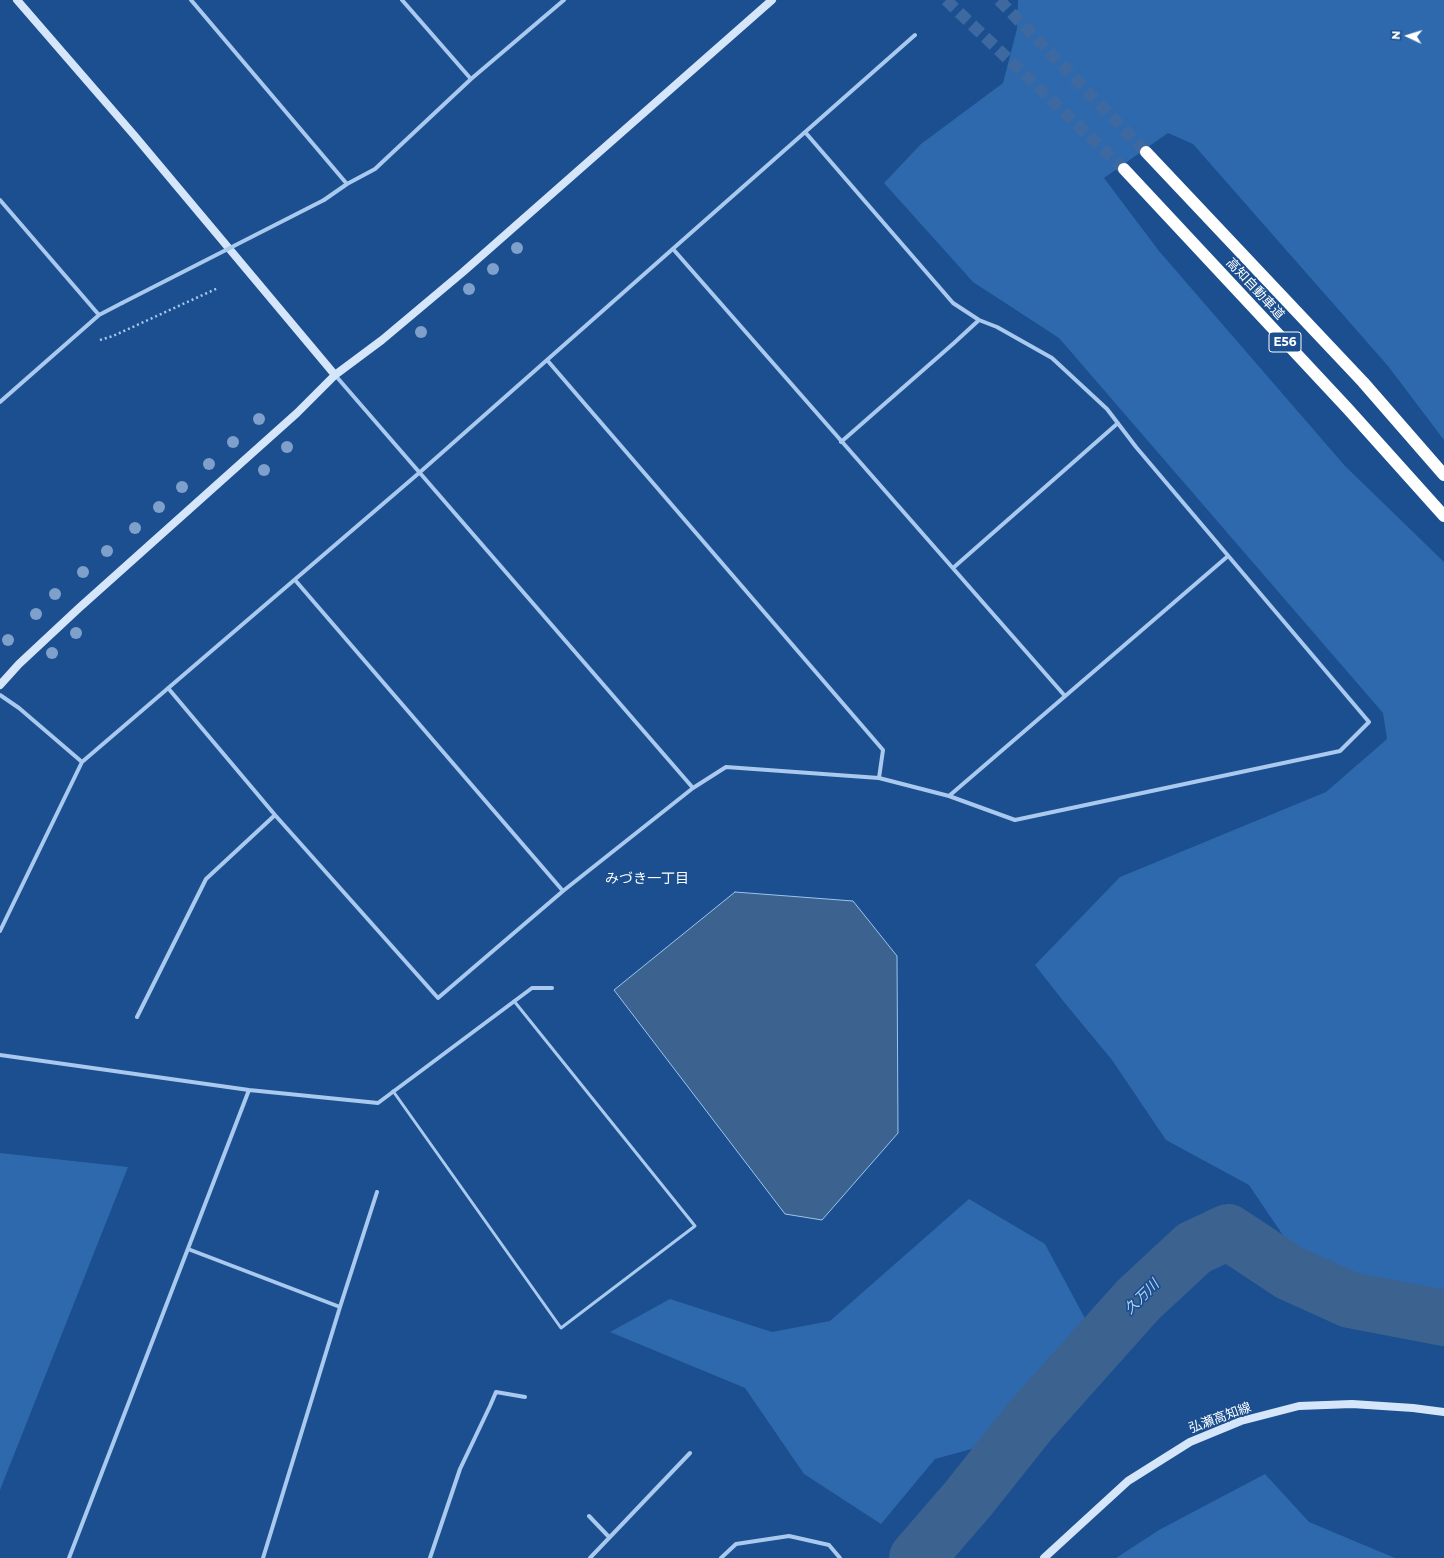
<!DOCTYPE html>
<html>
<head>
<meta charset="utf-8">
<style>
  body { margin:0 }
  #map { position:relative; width:1444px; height:1558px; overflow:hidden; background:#1b4f8f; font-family:Montserrat,sans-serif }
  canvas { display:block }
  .north { position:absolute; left:1388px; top:16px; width:40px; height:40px; -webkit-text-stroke:3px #1b4f8f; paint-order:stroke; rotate:274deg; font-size:11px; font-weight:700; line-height:16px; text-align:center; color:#fff }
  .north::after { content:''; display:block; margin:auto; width:14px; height:18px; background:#fff; clip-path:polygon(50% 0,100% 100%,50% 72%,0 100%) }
</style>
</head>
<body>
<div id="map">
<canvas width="1444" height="1558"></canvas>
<div class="north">N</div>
</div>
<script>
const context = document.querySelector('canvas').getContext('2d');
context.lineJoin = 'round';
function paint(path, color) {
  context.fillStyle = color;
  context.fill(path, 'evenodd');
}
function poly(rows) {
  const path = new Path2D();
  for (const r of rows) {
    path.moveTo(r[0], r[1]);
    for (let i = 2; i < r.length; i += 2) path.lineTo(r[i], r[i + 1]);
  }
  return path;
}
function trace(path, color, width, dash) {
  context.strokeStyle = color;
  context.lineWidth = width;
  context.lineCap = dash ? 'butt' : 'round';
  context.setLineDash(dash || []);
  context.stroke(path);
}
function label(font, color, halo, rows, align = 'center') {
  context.font = font + ' Montserrat,"Noto Sans JP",sans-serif';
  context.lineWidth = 3.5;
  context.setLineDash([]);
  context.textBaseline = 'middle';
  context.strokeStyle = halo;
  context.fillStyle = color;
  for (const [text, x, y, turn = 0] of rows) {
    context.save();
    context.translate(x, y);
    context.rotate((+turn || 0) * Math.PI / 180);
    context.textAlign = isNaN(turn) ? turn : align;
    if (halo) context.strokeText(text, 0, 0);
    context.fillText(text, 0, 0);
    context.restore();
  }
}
paint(poly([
  [1018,0,1444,0,1444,440,1388,366,1193,144,1168,133,1104,178,1159,251,1345,466,1444,562,1444,1300,1429,1300,1301,1262,1249,1185,1166,1140,1112,1060,1064,1002,1035,965,1120,877,1326,792,1387,739,1383,713,1059,338,973,282,884,183,921,144,1003,83,1017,29],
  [0,1153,128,1167,0,1490],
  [969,1199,1045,1244,1095,1337,1060,1395,986,1445,935,1459,881,1524,804,1474,745,1388,610,1332,670,1299,772,1332,830,1321],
  [1265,1474,1309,1522,1395,1558,1116,1558,1159,1530]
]), '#2e69ad');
const water = poly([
  [735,892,853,901,897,956,898,1133,822,1220,785,1214,614,990,735,892]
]);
paint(water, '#3c6290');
trace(water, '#9cc4f0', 1);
trace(poly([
  [917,1558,968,1499,1030,1421,1138,1300,1194,1248,1228,1232,1290,1273,1350,1300,1444,1318]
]), '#3c6290', 56);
trace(poly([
  [946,0,1124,169],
  [999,0,1146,152]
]), '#3d69a0', 12, [12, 6]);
trace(poly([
  [100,340,113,336,218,288]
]), '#a9c9ee', 2.5, [2, 3]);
trace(poly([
  [393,1091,561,1328,695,1226,514,1001]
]), '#a9c9ee', 3);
trace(poly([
  [191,0,347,184],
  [402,0,471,79],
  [0,200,99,315],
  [324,200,347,184,375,169,471,79,564,0],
  [673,249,1065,696],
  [547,360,883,750,879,778],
  [335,375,693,788],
  [0,402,99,315,122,303],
  [841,442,954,343,979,320],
  [953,568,1118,423],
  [295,580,563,891],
  [168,688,275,815,438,998,563,891,693,788,726,767,879,778,949,796,1015,820,1340,751,1369,722,1136,447,1107,409,1052,358,997,327,979,320,953,303,805,132],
  [0,695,19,708,82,762,419,473,915,35],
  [949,796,1228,556],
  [0,931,82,762],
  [137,1017,206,879,275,815],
  [0,1055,249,1090,378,1103,532,988,552,988],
  [188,1249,340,1307],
  [589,1516,609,1537],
  [69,1558,249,1090],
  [263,1558,340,1307,377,1192],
  [430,1558,460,1469,490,1406,496,1392,525,1397],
  [590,1558,690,1453],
  [721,1558,736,1544,789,1536,829,1545,840,1558]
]), '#a9c9ee', 4);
trace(poly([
  [17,0,134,135,335,375],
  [0,685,19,664,79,608,297,413,335,375,382,340,463,272,772,0],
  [1044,1558,1128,1481,1190,1442,1241,1421,1299,1406,1352,1404,1413,1408,1444,1412]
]), '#d6e6fa', 8);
trace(poly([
  [1146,152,1363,382,1444,475],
  [1124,169,1348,409,1444,516]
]), '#fff', 12);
trace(poly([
  [122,303,324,200]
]), '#a9c9ee', 4);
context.fillStyle = '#7ea0ca';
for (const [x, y] of [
  [517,248],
  [493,269],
  [469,289],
  [421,332],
  [259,419],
  [233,442],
  [287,447],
  [209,464],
  [264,470],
  [182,487],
  [159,507],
  [135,528],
  [107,551],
  [83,572],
  [55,594],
  [36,614],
  [76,633],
  [8,640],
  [52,653]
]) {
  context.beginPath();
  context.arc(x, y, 6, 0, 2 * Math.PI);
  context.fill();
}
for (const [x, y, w] of [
  [1285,342,32]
]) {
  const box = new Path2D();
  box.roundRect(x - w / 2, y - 10, w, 20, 3);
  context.fillStyle = '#1b4f8f';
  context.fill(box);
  trace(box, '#fff', 1);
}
label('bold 12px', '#fff', null, [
  ["E56",1285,342]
]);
label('13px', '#fff', '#1b4f8f', [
  ["高知自動車道",1255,289,47],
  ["弘瀬高知線",1220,1418,-20]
]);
label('14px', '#fff', '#1b4f8f', [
  ["みづき一丁目",647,879]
]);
label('italic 14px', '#b5d3f5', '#1b4f8f', [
  ["久万川",1142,1297,-45]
]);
</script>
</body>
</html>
